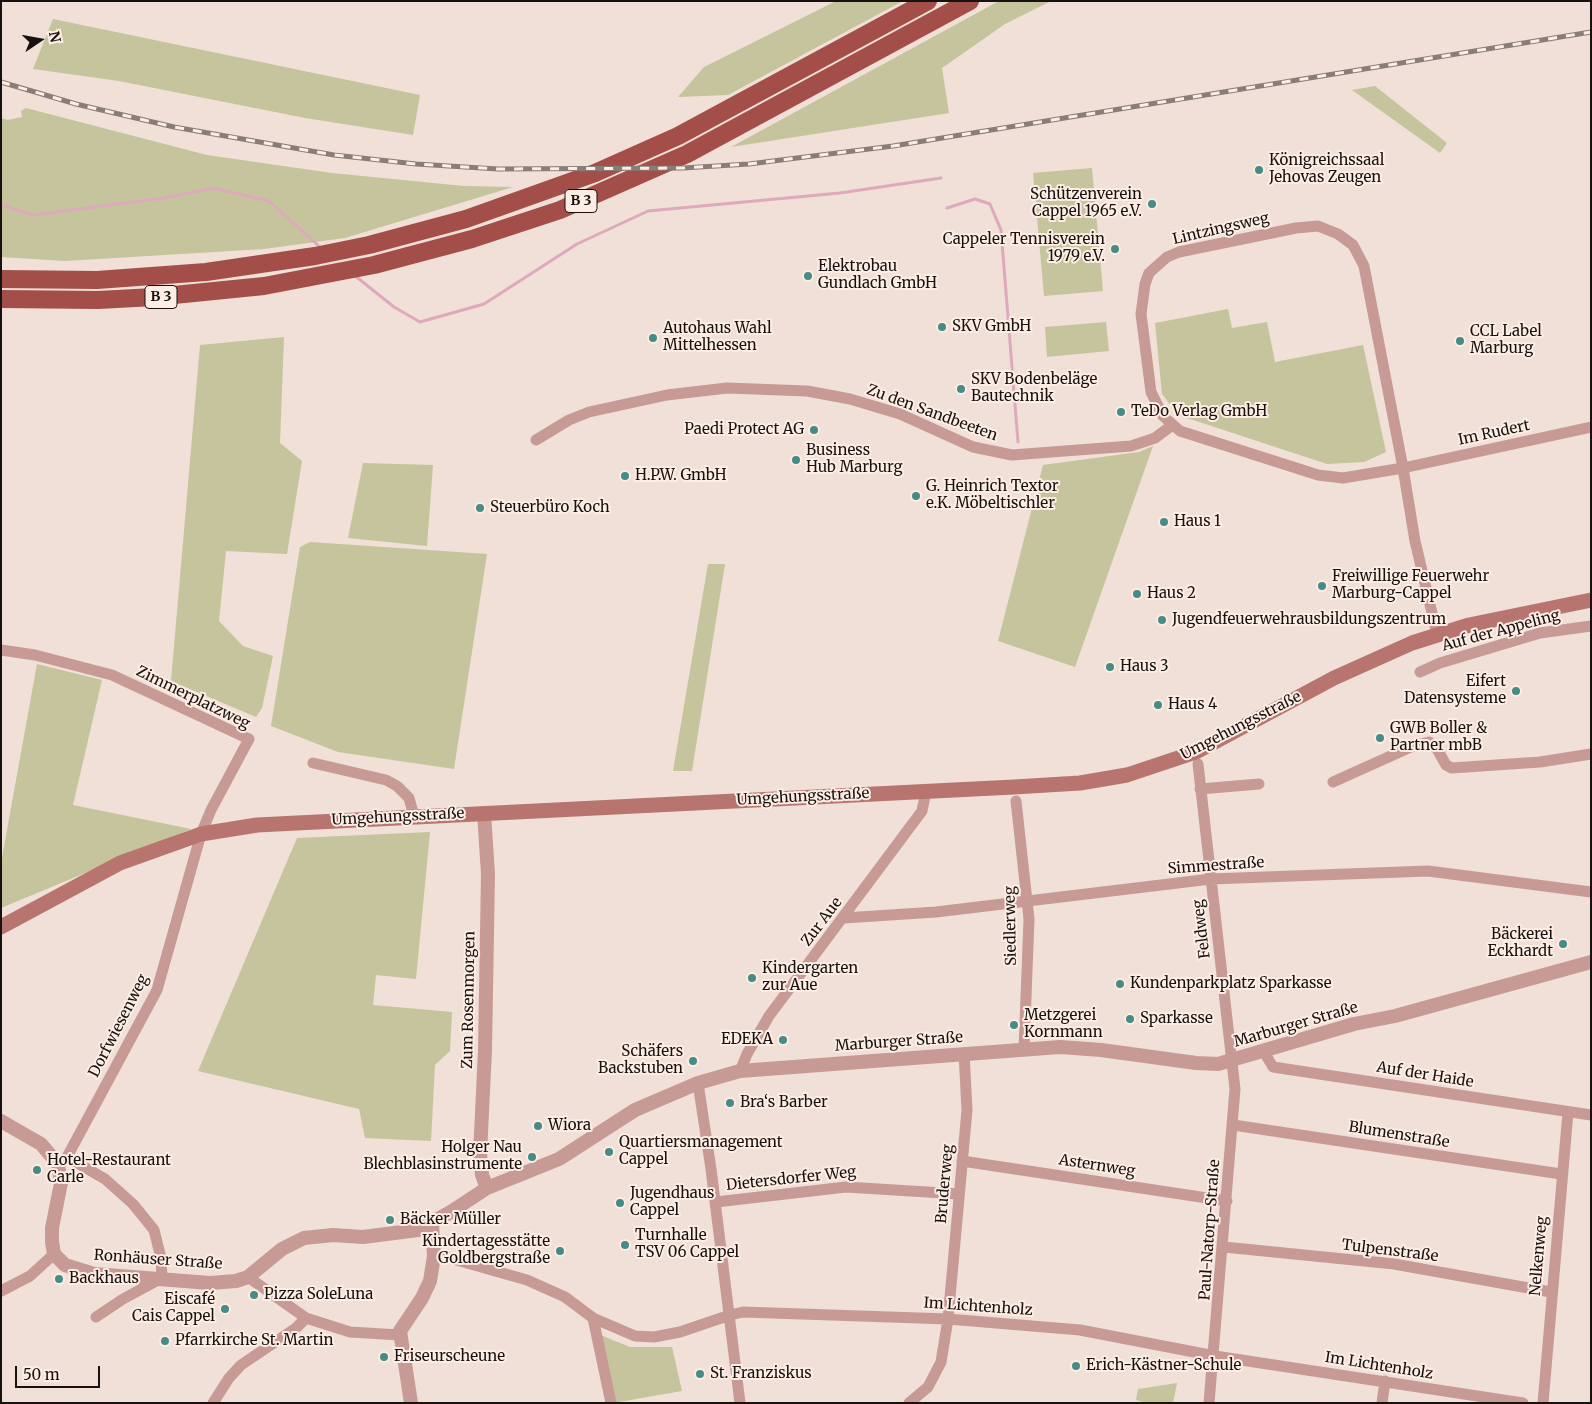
<!DOCTYPE html>
<html>
<head>
<meta charset="utf-8">
<style>
  body { margin:0 }
  #map { position:relative; width:1592px; height:1404px; overflow:hidden; background:#f0e0d7; font-family:Merriweather,serif }
  canvas { display:block }
  .frame { position:absolute; inset:0; border:2px solid #17120f; pointer-events:none }
  .north { position:absolute; left:15px; top:15px; width:50px; height:50px; -webkit-text-stroke:4px #fdede4; paint-order:stroke; rotate:78deg; font-size:14px; font-weight:700; line-height:20px; text-align:center; color:#17120f }
  .north::after { content:''; display:block; margin:auto; width:18px; height:22px; background:#17120f; clip-path:polygon(50% 0,100% 100%,50% 72%,0 100%) }
  .scale { position:absolute; left:15px; top:1366px; width:85px; height:22px; box-sizing:border-box; border:2px solid #17120f; border-top:0; padding-left:6px; font-size:15px; line-height:18px; white-space:nowrap; color:#17120f; -webkit-text-stroke:4px #fdede4; paint-order:stroke }
</style>
</head>
<body>
<div id="map">
<canvas width="1592" height="1404"></canvas>
<div class="frame"></div>
<div class="north">N</div>
<div class="scale">50 m</div>
</div>
<script>
const context = document.querySelector('canvas').getContext('2d');
context.lineJoin = 'round';
function paint(path, color) {
  context.fillStyle = color;
  context.fill(path, 'evenodd');
}
function poly(rows) {
  const path = new Path2D();
  for (const r of rows) {
    path.moveTo(r[0], r[1]);
    for (let i = 2; i < r.length; i += 2) path.lineTo(r[i], r[i + 1]);
  }
  return path;
}
function trace(path, color, width, dash) {
  context.strokeStyle = color;
  context.lineWidth = width;
  context.lineCap = dash ? 'butt' : 'round';
  context.setLineDash(dash || []);
  context.stroke(path);
}
function label(font, color, halo, rows, align = 'center') {
  context.font = font + ' Merriweather,serif';
  context.lineWidth = 4;
  context.setLineDash([]);
  context.textBaseline = 'middle';
  context.strokeStyle = halo;
  context.fillStyle = color;
  for (const [text, x, y, turn = 0] of rows) {
    context.save();
    context.translate(x, y);
    context.rotate((+turn || 0) * Math.PI / 180);
    context.textAlign = isNaN(turn) ? turn : align;
    if (halo) context.strokeText(text, 0, 0);
    context.fillText(text, 0, 0);
    context.restore();
  }
}
paint(poly([
  [836,1,903,1,728,95,678,97,704,67],
  [999,1,1051,1,1005,24,942,68,949,113,731,147],
  [53,19,420,95,413,135,305,118,119,81,33,69],
  [1375,86,1447,143,1440,153,1352,90],
  [26,108,207,155,332,173,464,186,513,187,345,238,264,249,65,261,1,257,1,118,8,120,22,117,21,111],
  [1092,168,1103,291,1044,296,1033,173],
  [1228,309,1232,328,1267,322,1275,362,1363,345,1386,452,1364,462,1327,464,1178,415,1162,394,1155,323],
  [1106,322,1109,351,1047,357,1045,327],
  [284,337,280,443,302,461,287,554,226,551,219,621,243,646,273,656,262,708,256,717,171,681,200,345],
  [1153,446,1075,667,998,641,1043,465,1139,452],
  [363,463,433,465,427,546,348,538],
  [310,542,487,554,454,769,338,752,271,726,300,547],
  [708,564,725,564,692,771,673,771],
  [37,664,102,680,73,805,191,829,1,908,1,863],
  [430,832,416,979,376,975,373,1005,452,1012,450,1051,435,1065,431,1141,365,1138,359,1109,198,1071,297,838],
  [598,1334,630,1347,672,1347,682,1391,613,1403],
  [1177,1383,1173,1403,1146,1403,1136,1400,1138,1389]
]), '#c5c49c');
trace(poly([
  [1,205,33,215,164,198,213,188,269,201,322,249],
  [947,208,975,199,990,204,1001,230,1018,442],
  [354,275,394,307,420,322,484,304,577,244,648,211,840,193,941,178]
]), '#deaabb', 3);
trace(poly([
  [536,440,569,420,589,412,667,395,727,388,807,391,850,399,900,414,973,447,1012,455,1131,446,1155,438,1171,426],
  [1437,634,1415,541,1403,468,1364,266,1353,245,1338,234,1318,226,1296,228,1179,252,1167,257,1149,273,1145,284,1141,314,1151,392,1163,416,1180,431,1318,475,1343,478,1403,468,1591,427],
  [1,650,35,655,112,675,249,739,211,810,201,834,157,990,67,1157,58,1164],
  [1420,672,1440,663,1540,633,1591,626],
  [313,763,386,780,397,786,409,798,414,816],
  [1198,764,1235,1089,1209,1403],
  [1333,782,1413,746,1429,742,1437,749,1446,765,1452,768,1540,762,1591,754],
  [1200,789,1259,784],
  [1016,801,1029,919,1024,1050],
  [844,918,936,912,1211,879,1428,871,1591,892],
  [1264,1052,1273,1067,1591,1115],
  [740,1071,747,1054,769,1016,922,811,926,791],
  [698,1083,711,1169,740,1403],
  [1233,1125,1561,1174],
  [67,1157,105,1179,133,1204,154,1230,161,1258,162,1278,123,1299,96,1317],
  [962,1161,1227,1201],
  [716,1202,846,1187,959,1194],
  [1224,1247,1394,1264,1551,1292],
  [446,1257,527,1280,565,1297,593,1318,635,1336,654,1337,680,1332,730,1315,743,1312,948,1319,1080,1330,1215,1356,1523,1403],
  [248,1277,306,1318,350,1332,400,1335],
  [1,1291,30,1276,54,1254],
  [593,1318,611,1403],
  [213,1403,229,1378,241,1365,296,1328,306,1318],
  [909,1403,928,1387,941,1362,948,1319,967,1110,964,1053],
  [1382,1403,1385,1381],
  [1543,1403,1568,1112]
]), '#c89a96', 11);
trace(poly([
  [484,813,488,874,485,1050,480,1154,482,1175,487,1188],
  [1,1121,41,1144,58,1164,61,1183,52,1228,52,1242,54,1254,65,1265,94,1274,210,1283,236,1281,248,1277,282,1249,304,1238,333,1235,363,1237,418,1230,449,1213,487,1188,559,1159,635,1110,698,1083,740,1071,1060,1047,1101,1050,1196,1063,1218,1064,1354,1024,1395,1016,1591,962],
  [411,1403,400,1331,422,1298,430,1281,434,1256,432,1223]
]), '#c89a96', 14);
trace(poly([
  [1,927,120,863,201,834,257,825,1014,787,1080,783,1127,775,1196,752,1334,678,1412,643,1469,625,1591,600]
]), '#b87570', 15);
trace(poly([
  [1,279,97,280,206,272,315,256,369,245,466,219,595,173,678,136,928,1],
  [1,299,98,300,154,297,264,286,374,265,472,239,560,210,687,154,970,1]
]), '#a44e4a', 18);
const rail = poly([
  [1,82,76,104,174,127,334,155,416,164,498,169,683,168,749,164,893,146,1591,32]
]);
trace(rail, '#887d77', 5);
trace(rail, '#fdede4', 3, [9]);
for (const [x, y, r, color] of [
  [1259,170,5,"#458c86"],
  [1152,204,5,"#458c86"],
  [1115,249,5,"#458c86"],
  [808,276,5,"#458c86"],
  [942,327,5,"#458c86"],
  [653,338,5,"#458c86"],
  [1460,341,5,"#458c86"],
  [961,389,5,"#458c86"],
  [1121,412,5,"#458c86"],
  [814,430,5,"#458c86"],
  [796,460,5,"#458c86"],
  [625,476,5,"#458c86"],
  [916,496,5,"#458c86"],
  [480,508,5,"#458c86"],
  [1164,522,5,"#458c86"],
  [1322,586,5,"#458c86"],
  [1137,594,5,"#458c86"],
  [1162,620,5,"#458c86"],
  [1110,667,5,"#458c86"],
  [1516,691,5,"#458c86"],
  [1158,705,5,"#458c86"],
  [1380,738,5,"#458c86"],
  [1563,944,5,"#458c86"],
  [752,978,5,"#458c86"],
  [1120,984,5,"#458c86"],
  [1130,1019,5,"#458c86"],
  [1014,1025,5,"#458c86"],
  [783,1040,5,"#458c86"],
  [693,1061,5,"#458c86"],
  [730,1103,5,"#458c86"],
  [538,1126,5,"#458c86"],
  [609,1152,5,"#458c86"],
  [532,1157,5,"#458c86"],
  [37,1170,5,"#458c86"],
  [620,1203,5,"#458c86"],
  [390,1220,5,"#458c86"],
  [625,1245,5,"#458c86"],
  [560,1251,5,"#458c86"],
  [59,1279,5,"#458c86"],
  [254,1295,5,"#458c86"],
  [225,1309,5,"#458c86"],
  [165,1341,5,"#458c86"],
  [384,1357,5,"#458c86"],
  [1076,1366,5,"#458c86"],
  [700,1374,5,"#458c86"]
]) {
  const dot = new Path2D();
  dot.arc(x, y, r, 0, 2 * Math.PI);
  context.fillStyle = color;
  context.fill(dot);
  trace(dot, '#fdede4', 2);
}
for (const [x, y, w] of [
  [581,201,32],
  [161,297,32]
]) {
  const box = new Path2D();
  box.roundRect(x - w / 2, y - 11.5, w, 23, 4);
  context.fillStyle = '#fdede4';
  context.fill(box);
  trace(box, '#17120f', 1);
}
label('bold 14px', '#17120f', null, [
  ["B 3",581,201],
  ["B 3",161,297]
]);
label('15px', '#17120f', '#fdede4', [
  ["Königreichssaal",1269,161],
  ["Jehovas Zeugen",1269,178],
  ["Schützenverein",1142,195,"right"],
  ["Cappel 1965 e.V.",1142,212,"right"],
  ["Cappeler Tennisverein",1105,240,"right"],
  ["1979 e.V.",1105,257,"right"],
  ["Elektrobau",818,267],
  ["Gundlach GmbH",818,284],
  ["SKV GmbH",952,327],
  ["Autohaus Wahl",663,329],
  ["Mittelhessen",663,346],
  ["CCL Label",1470,332],
  ["Marburg",1470,349],
  ["SKV Bodenbeläge",971,380],
  ["Bautechnik",971,397],
  ["TeDo Verlag GmbH",1131,412],
  ["Paedi Protect AG",804,430,"right"],
  ["Business",806,451],
  ["Hub Marburg",806,468],
  ["H.P.W. GmbH",635,476],
  ["G. Heinrich Textor",926,487],
  ["e.K. Möbeltischler",926,504],
  ["Steuerbüro Koch",490,508],
  ["Haus 1",1174,522],
  ["Freiwillige Feuerwehr",1332,577],
  ["Marburg-Cappel",1332,594],
  ["Haus 2",1147,594],
  ["Jugendfeuerwehrausbildungszentrum",1172,620],
  ["Haus 3",1120,667],
  ["Eifert",1506,682,"right"],
  ["Datensysteme",1506,699,"right"],
  ["Haus 4",1168,705],
  ["GWB Boller &",1390,729],
  ["Partner mbB",1390,746],
  ["Bäckerei",1553,935,"right"],
  ["Eckhardt",1553,952,"right"],
  ["Kindergarten",762,969],
  ["zur Aue",762,986],
  ["Kundenparkplatz Sparkasse",1130,984],
  ["Metzgerei",1024,1016],
  ["Kornmann",1024,1033],
  ["Sparkasse",1140,1019],
  ["EDEKA",773,1040,"right"],
  ["Schäfers",683,1052,"right"],
  ["Backstuben",683,1069,"right"],
  ["Bra‘s Barber",740,1103],
  ["Wiora",548,1126],
  ["Quartiersmanagement",619,1143],
  ["Cappel",619,1160],
  ["Holger Nau",522,1148,"right"],
  ["Blechblasinstrumente",522,1165,"right"],
  ["Hotel-Restaurant",47,1161],
  ["Carle",47,1178],
  ["Jugendhaus",630,1194],
  ["Cappel",630,1211],
  ["Bäcker Müller",400,1220],
  ["Turnhalle",635,1236],
  ["TSV 06 Cappel",635,1253],
  ["Kindertagesstätte",550,1242,"right"],
  ["Goldbergstraße",550,1259,"right"],
  ["Backhaus",69,1279],
  ["Pizza SoleLuna",264,1295],
  ["Eiscafé",215,1300,"right"],
  ["Cais Cappel",215,1317,"right"],
  ["Pfarrkirche St. Martin",175,1341],
  ["Friseurscheune",394,1357],
  ["Erich-Kästner-Schule",1086,1366],
  ["St. Franziskus",710,1374]
], 'left');
label('15px', '#17120f', '#fdede4', [
  ["Lintzingsweg",1221,229,-13],
  ["Zu den Sandbeeten",932,413,20],
  ["Im Rudert",1494,433,-12],
  ["Auf der Appeling",1501,631,-15],
  ["Zimmerplatzweg",193,698,26],
  ["Umgehungsstraße",1241,726,-27],
  ["Umgehungsstraße",803,797,-3],
  ["Umgehungsstraße",398,817,-3],
  ["Simmestraße",1216,866,-4],
  ["Zur Aue",822,922,-53],
  ["Siedlerweg",1011,926,-91],
  ["Feldweg",1202,929,-97],
  ["Zum Rosenmorgen",469,1000,-89],
  ["Marburger Straße",1296,1025,-16],
  ["Dorfwiesenweg",119,1026,-63],
  ["Marburger Straße",899,1042,-4],
  ["Auf der Haide",1425,1075,9],
  ["Blumenstraße",1399,1135,9],
  ["Asternweg",1097,1166,9],
  ["Dietersdorfer Weg",791,1179,-6],
  ["Bruderweg",945,1184,-85],
  ["Paul-Natorp-Straße",1210,1230,-86],
  ["Tulpenstraße",1390,1251,7],
  ["Nelkenweg",1539,1256,-85],
  ["Ronhäuser Straße",158,1260,4],
  ["Im Lichtenholz",978,1307,4],
  ["Im Lichtenholz",1379,1366,9]
]);
</script>
</body>
</html>
